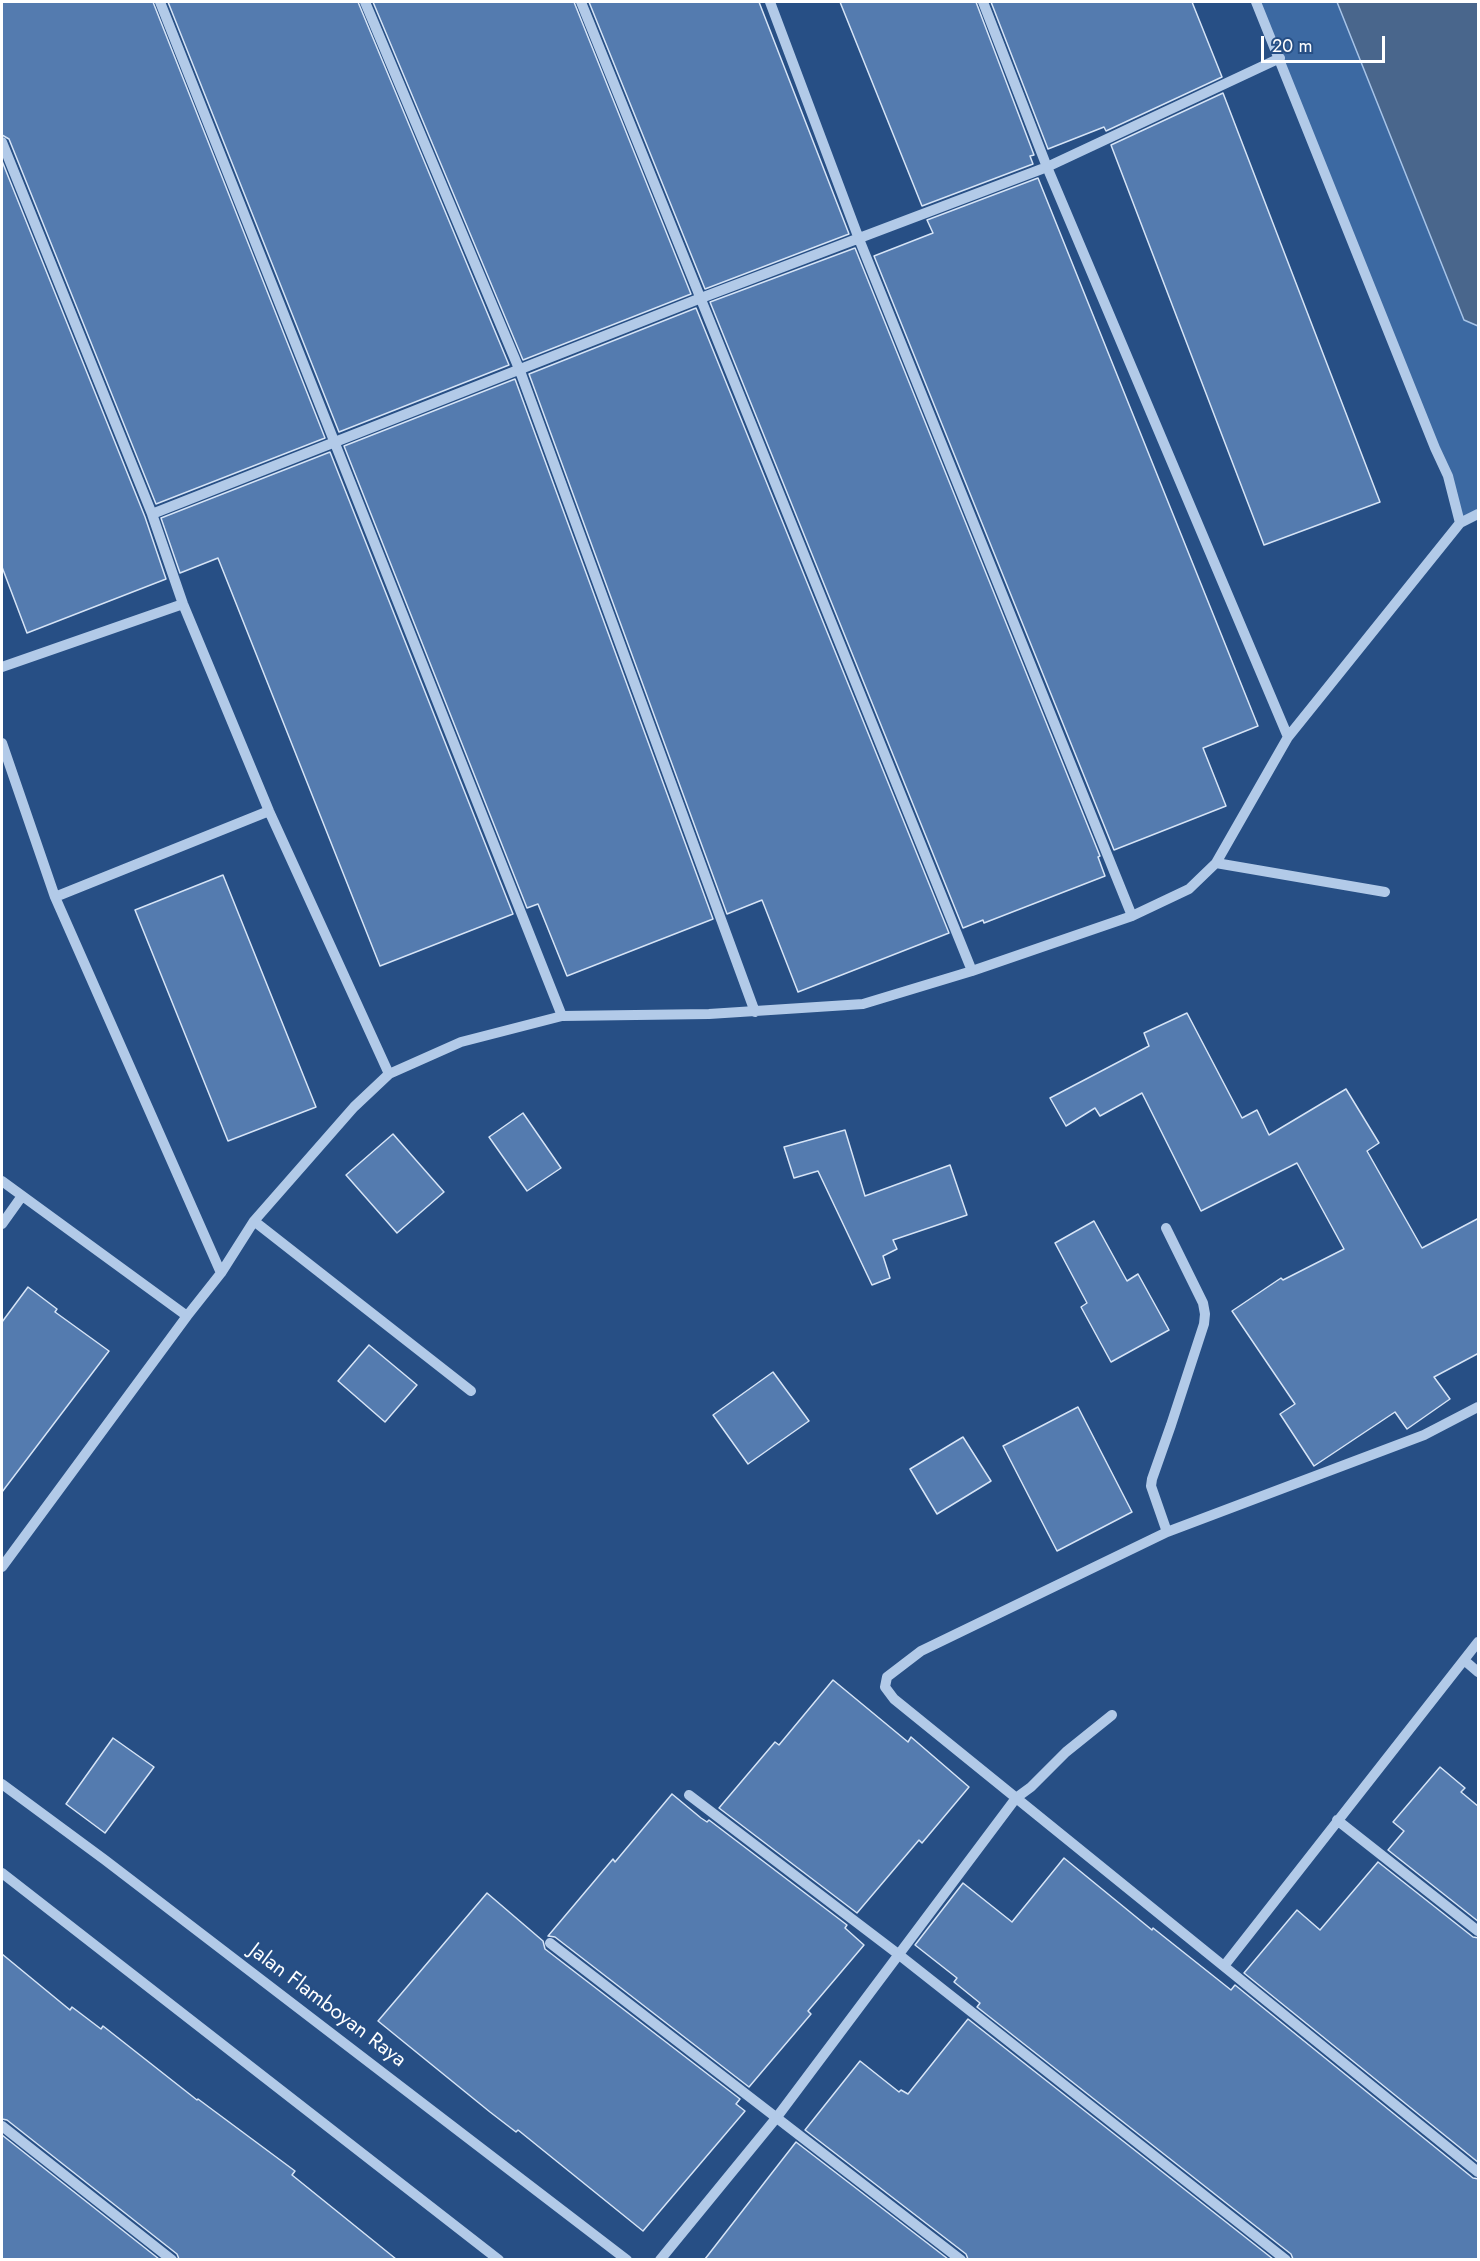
<!DOCTYPE html>
<html>
<head>
<meta charset="utf-8">
<style>
  body { margin:0 }
  #map { position:relative; width:1480px; height:2261px; overflow:hidden; background:#274f85; font-family:Jost,sans-serif }
  canvas { display:block }
  .frame { position:absolute; inset:0; border:3px solid #fff; pointer-events:none }
  .scale { position:absolute; left:1261px; top:36px; width:124px; height:27px; box-sizing:border-box; border:3px solid #fff; border-top:0; padding-left:8px; font-size:18px; line-height:21px; white-space:nowrap; color:#fff; -webkit-text-stroke:4px #274f85; paint-order:stroke }
</style>
</head>
<body>
<div id="map">
<canvas width="1480" height="2261"></canvas>
<div class="frame"></div>
<div class="scale">20 m</div>
</div>
<script>
const context = document.querySelector('canvas').getContext('2d');
context.lineJoin = 'round';
function paint(path, color) {
  context.fillStyle = color;
  context.fill(path, 'evenodd');
}
function poly(rows) {
  const path = new Path2D();
  for (const r of rows) {
    path.moveTo(r[0], r[1]);
    for (let i = 2; i < r.length; i += 2) path.lineTo(r[i], r[i + 1]);
  }
  return path;
}
function trace(path, color, width, dash) {
  context.strokeStyle = color;
  context.lineWidth = width;
  context.lineCap = dash ? 'butt' : 'round';
  context.setLineDash(dash || []);
  context.stroke(path);
}
function label(font, color, halo, rows, align = 'center') {
  context.font = font + ' Jost,sans-serif';
  context.lineWidth = 5;
  context.setLineDash([]);
  context.textBaseline = 'middle';
  context.strokeStyle = halo;
  context.fillStyle = color;
  for (const [text, x, y, turn = 0] of rows) {
    context.save();
    context.translate(x, y);
    context.rotate((+turn || 0) * Math.PI / 180);
    context.textAlign = isNaN(turn) ? turn : align;
    if (halo) context.strokeText(text, 0, 0);
    context.fillText(text, 0, 0);
    context.restore();
  }
}
paint(poly([
  [1256,2,1478,2,1478,514,1460,523,1448,476]
]), '#3c69a2');
const water = poly([
  [1337,2,1478,2,1478,326,1464,320,1337,2]
]);
paint(water, '#49668c');
trace(water, '#a7c4e8', 1.5);
const building = poly([
  [2,2,153,2,325,438,156,504,9,139,2,135,2,2],
  [168,2,358,2,509,365,339,432,168,2],
  [373,2,574,2,691,294,523,360,373,2],
  [589,2,759,2,849,234,705,289,589,2],
  [840,2,976,2,1034,155,1030,156,1033,164,922,206,840,2],
  [991,2,1192,2,1222,77,1106,131,1104,127,1048,149,991,2],
  [1223,93,1380,502,1264,545,1111,145,1223,93],
  [2,161,145,517,166,579,27,633,2,567,2,161],
  [1038,178,1258,726,1203,748,1226,806,1114,850,874,256,933,233,927,220,1038,178],
  [855,248,1100,856,1098,857,1105,876,984,923,983,920,963,928,710,302,855,248],
  [696,308,949,933,798,992,762,900,727,914,529,374,696,308],
  [515,379,713,919,567,976,538,904,527,908,344,446,515,379],
  [330,452,513,914,380,966,218,558,180,573,161,518,330,452],
  [223,875,316,1107,228,1141,135,910,223,875],
  [1187,1013,1242,1118,1257,1110,1269,1135,1346,1089,1379,1143,1367,1151,1422,1248,1479,1218,1479,1353,1434,1377,1450,1399,1407,1429,1395,1412,1314,1466,1280,1414,1295,1404,1232,1311,1281,1278,1283,1280,1344,1249,1297,1163,1201,1211,1142,1093,1100,1116,1095,1108,1066,1126,1050,1098,1149,1046,1144,1033,1187,1013],
  [523,1113,561,1168,527,1191,489,1137,523,1113],
  [845,1130,865,1196,950,1165,967,1215,893,1240,897,1249,883,1256,890,1278,872,1285,818,1171,794,1178,784,1147,845,1130],
  [393,1134,444,1192,397,1233,346,1175,393,1134],
  [1094,1221,1127,1281,1138,1274,1169,1330,1111,1362,1081,1307,1087,1303,1055,1243,1094,1221],
  [28,1287,57,1309,55,1312,109,1351,2,1492,2,1322,28,1287],
  [369,1345,417,1385,385,1422,338,1381,369,1345],
  [773,1372,809,1421,748,1464,713,1415,773,1372],
  [1078,1407,1132,1512,1057,1551,1003,1446,1078,1407],
  [963,1437,991,1481,937,1514,910,1469,963,1437],
  [833,1680,908,1742,911,1737,969,1787,922,1843,919,1840,857,1913,719,1808,775,1742,779,1745,833,1680],
  [113,1738,154,1767,105,1833,66,1804,113,1738],
  [1440,1767,1465,1788,1461,1792,1479,1807,1479,1922,1388,1850,1404,1831,1393,1822,1440,1767],
  [672,1794,701,1818,707,1822,709,1820,847,1925,845,1928,864,1945,808,2011,811,2014,749,2087,555,1937,548,1936,613,1859,615,1862,672,1794],
  [1064,1858,1152,1930,1153,1928,1231,1990,1235,1985,1473,2178,1479,2179,1479,2259,1293,2259,1291,2254,977,2007,980,2003,954,1982,957,1978,915,1945,963,1883,1012,1922,1064,1858],
  [1378,1862,1473,1937,1479,1938,1479,2163,1244,1973,1297,1910,1320,1930,1378,1862],
  [487,1893,543,1941,545,1949,740,2099,736,2104,745,2111,643,2231,518,2130,516,2132,490,2112,378,2021,487,1893],
  [2,1954,70,2010,72,2007,101,2029,103,2026,197,2100,198,2099,295,2171,292,2175,396,2259,179,2259,177,2254,7,2120,2,2119,2,1954],
  [968,2019,1273,2259,968,2259,966,2254,805,2130,860,2061,899,2092,901,2090,908,2094,968,2019],
  [2,2135,159,2259,2,2259,2,2135],
  [796,2142,948,2259,705,2259,796,2142]
]);
paint(building, '#547baf');
trace(building, '#d6e4f6', 1.5);
trace(poly([
  [160,2,562,1016],
  [365,2,520,371,755,1012],
  [581,2,972,971],
  [770,2,859,239,1132,916],
  [983,2,1047,167,1288,737],
  [2,142,152,514,183,604,269,811,389,1074],
  [152,514,701,298,1047,167,1280,58],
  [1460,523,1478,514],
  [2,667,183,604],
  [2,743,55,897,221,1273],
  [1216,863,1385,892],
  [55,897,269,811],
  [2,1181,187,1316],
  [254,1221,471,1391],
  [2,1224,22,1196],
  [1166,1228,1203,1303,1205,1314,1204,1324,1171,1425,1152,1479,1151,1486,1167,1532],
  [1478,1407,1424,1435,1167,1532,921,1651,887,1677,885,1687,894,1699,1478,2172],
  [2,1567,187,1316,221,1273,254,1221,354,1107,389,1074,461,1042,562,1016,709,1014,863,1004,972,971,1132,916,1189,889,1216,863,1288,737,1460,523,1448,476,1435,448,1256,2],
  [1464,1660,1478,1672],
  [2,1784,105,1860,627,2260],
  [689,1795,898,1954,1286,2260],
  [1337,1820,1478,1931],
  [2,1873,499,2260],
  [550,1943,961,2260],
  [1224,1966,1478,1642],
  [2,2126,172,2260],
  [660,2260,777,2117,1016,1798,1031,1787,1066,1752,1112,1715]
]), '#b2cae8', 10);
label('21px', '#fff', '#274f85', [
  ["Jalan Flamboyan Raya",327,2006,37]
]);
</script>
</body>
</html>
